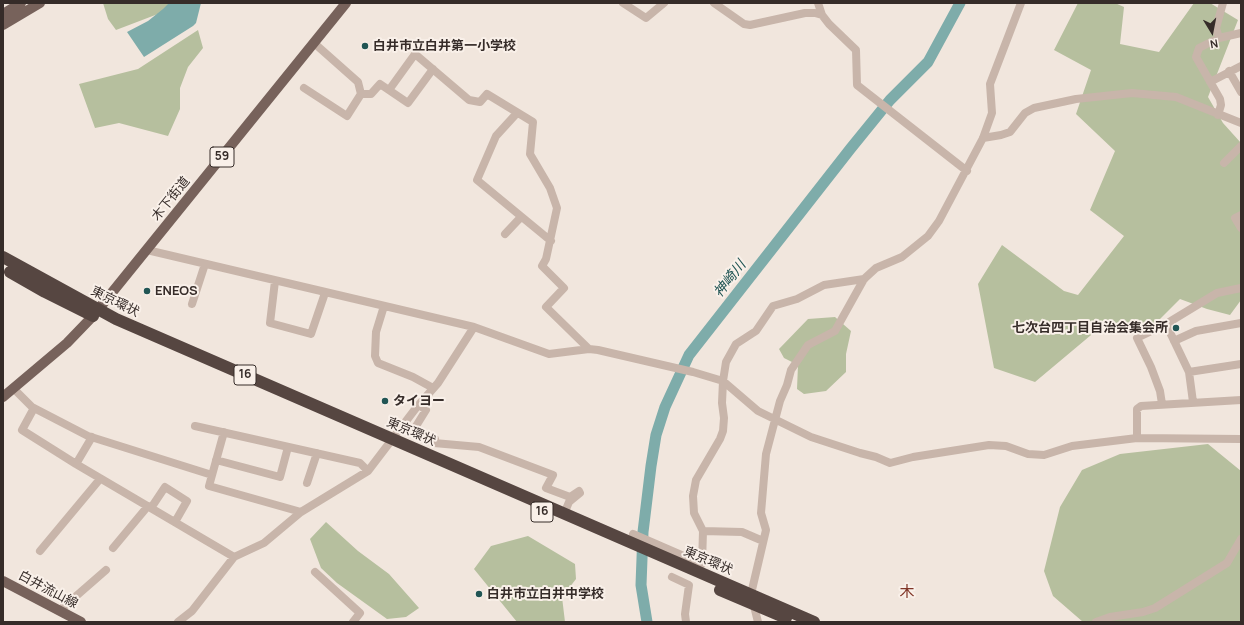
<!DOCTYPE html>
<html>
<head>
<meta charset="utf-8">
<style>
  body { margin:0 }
  #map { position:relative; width:1244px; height:625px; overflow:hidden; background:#f1e6dd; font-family:Manrope,sans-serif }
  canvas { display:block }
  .frame { position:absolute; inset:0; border:4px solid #362c29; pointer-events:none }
  .north { position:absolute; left:1192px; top:12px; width:40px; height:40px; -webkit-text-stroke:3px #f9f0e9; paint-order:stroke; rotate:170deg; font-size:11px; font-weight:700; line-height:16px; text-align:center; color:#362c29 }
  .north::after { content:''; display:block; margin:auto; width:14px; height:18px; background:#362c29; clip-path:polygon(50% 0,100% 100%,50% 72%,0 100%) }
</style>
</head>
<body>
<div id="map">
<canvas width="1244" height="625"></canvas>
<div class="frame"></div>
<div class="north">N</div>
</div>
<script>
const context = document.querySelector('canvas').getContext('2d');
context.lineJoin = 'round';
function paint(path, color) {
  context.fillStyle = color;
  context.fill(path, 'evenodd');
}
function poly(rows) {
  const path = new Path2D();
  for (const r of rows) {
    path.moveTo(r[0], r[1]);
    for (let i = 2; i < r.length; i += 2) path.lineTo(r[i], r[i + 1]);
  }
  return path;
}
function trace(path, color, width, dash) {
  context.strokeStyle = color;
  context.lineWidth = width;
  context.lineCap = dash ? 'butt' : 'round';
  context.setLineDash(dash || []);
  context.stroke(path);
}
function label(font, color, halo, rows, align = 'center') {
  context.font = font + ' Manrope,"Noto Sans JP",sans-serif';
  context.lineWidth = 4;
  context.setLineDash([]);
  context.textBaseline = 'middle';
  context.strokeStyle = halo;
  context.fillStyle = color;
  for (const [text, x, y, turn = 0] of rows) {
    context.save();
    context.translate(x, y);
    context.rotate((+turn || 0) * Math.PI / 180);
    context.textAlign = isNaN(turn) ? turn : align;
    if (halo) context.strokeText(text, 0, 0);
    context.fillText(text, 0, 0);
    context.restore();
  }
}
paint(poly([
  [103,3,174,3,171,9,116,30,108,19],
  [1078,3,1115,3,1124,7,1120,44,1159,52,1194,3,1210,3,1238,20,1208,97,1223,123,1241,143,1241,300,1230,315,1207,309,1180,299,1149,330,1130,332,1103,325,1035,382,994,368,978,284,1002,245,1064,291,1078,295,1124,236,1090,210,1115,151,1076,114,1091,70,1054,50],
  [198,30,203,48,188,67,180,88,180,109,168,136,119,123,95,128,79,84,138,69],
  [835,317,851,331,846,354,846,372,826,391,804,394,797,389,798,365,784,358,779,349,808,319],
  [1208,444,1241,471,1241,622,1083,622,1053,596,1044,571,1060,507,1082,470,1120,454],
  [326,522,358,551,389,574,419,608,406,617,387,619,337,583,321,568,310,539],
  [528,536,575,564,576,579,562,597,565,622,517,622,474,569,491,546]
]), '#b6bf9e');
paint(poly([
  [169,3,201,3,196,23,193,26,144,57,127,32,148,21,163,9]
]), '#7eacaa');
trace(poly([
  [647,622,641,585,643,532,651,466,656,435,665,407,689,355,851,148,890,100,928,62,960,3]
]), '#7eacaa', 11);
trace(poly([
  [623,3,646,18,664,3],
  [714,3,744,24,750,25,805,13,815,13,822,15,829,24,856,50,857,85,967,171],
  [818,3,822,15],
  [1219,38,1216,28,1223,3],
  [314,43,358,82,361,94,371,94,380,84,408,103,433,69],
  [1229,71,1241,92],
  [1210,82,1241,66],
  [304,88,347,116,361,94],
  [389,90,415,54,469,100,480,102,487,94,533,122,530,154,550,188,557,208,546,259,542,266,564,288,546,307,589,349],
  [517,113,496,136,477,180,551,241],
  [1218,115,1221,105,1220,99,1196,57,1199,48,1219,38,1241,33],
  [983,138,1001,135,1010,132,1025,113,1034,108,1076,99,1132,93,1176,97,1241,123],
  [1224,163,1241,146],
  [1241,215,1235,218,1241,228],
  [505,234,521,217],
  [147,250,474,327,549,354,589,349,598,350,693,372,723,381,758,411,811,437,860,453,876,457,890,463,913,457,989,445,1006,446,1028,454,1044,455,1072,446,1137,438,1241,439],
  [275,281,270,323,311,334,325,293],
  [192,304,205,264],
  [384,306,376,332,375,356,378,363,413,377,433,388],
  [1166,324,1189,372,1193,402],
  [1174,341,1196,331,1241,323],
  [1189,372,1241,364],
  [14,389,32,407,88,436,212,475],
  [1162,404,1160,391,1151,367,1137,338,1166,324,1217,293,1241,288],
  [419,405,426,410,413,431,435,439,434,443,479,447,553,475,546,488,570,497,579,491,580,493,569,502,564,514],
  [34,408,22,430,76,464],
  [195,426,360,463,368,471],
  [224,432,209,486,301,512],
  [92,437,76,464,234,557],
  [1137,438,1137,409,1141,406,1241,400],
  [216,460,280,477,288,447],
  [307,483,317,453],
  [151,508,165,487,187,501,175,522],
  [703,531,742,532,763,541],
  [633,534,702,564,703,531,694,513,693,496,696,480,720,439,723,431,724,418,722,403,723,381,726,362,736,344,756,331,773,306,797,299,824,285,864,279],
  [113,548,148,506],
  [40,551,100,479],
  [315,572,360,613,353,622],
  [672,577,689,585,685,614,686,622],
  [59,611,106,570],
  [178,622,192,611,234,557,264,543,301,512,368,471,416,408,438,383,474,327],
  [758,622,751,594,766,530,761,513,766,454,780,401,787,385,791,370,808,345,835,331,864,279,876,268,902,257,928,236,939,221,983,138,992,113,990,84,1021,3],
  [1096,622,1110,617,1143,612,1155,608,1227,563,1241,539]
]), '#c8b5aa', 8);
trace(poly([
  [3,14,21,3],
  [3,25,40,3],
  [3,397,67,343,93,316,346,3],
  [3,581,81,622]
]), '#77625b', 10);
trace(poly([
  [3,257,116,319,814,622],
  [10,272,45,292,93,316],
  [720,590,786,618]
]), '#564641', 12);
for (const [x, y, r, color] of [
  [365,46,4,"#215554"],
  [147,291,4,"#215554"],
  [1176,328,4,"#215554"],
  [385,401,4,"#215554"],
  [479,594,4,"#215554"]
]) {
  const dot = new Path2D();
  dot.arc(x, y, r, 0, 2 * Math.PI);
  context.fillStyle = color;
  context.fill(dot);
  trace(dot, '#f9f0e9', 1.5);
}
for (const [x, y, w] of [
  [222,157,24],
  [245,375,22],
  [542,512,22]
]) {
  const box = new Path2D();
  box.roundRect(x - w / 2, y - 10, w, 20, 3);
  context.fillStyle = '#f9f0e9';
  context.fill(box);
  trace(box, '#362c29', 1);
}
label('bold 12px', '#362c29', null, [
  ["59",222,157],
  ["16",245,375],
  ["16",542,512]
]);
label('bold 13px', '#362c29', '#f9f0e9', [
  ["白井市立白井第一小学校",373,46],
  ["ENEOS",155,291],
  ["七次台四丁目自治会集会所",1168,328,"right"],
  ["タイヨー",393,401],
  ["白井市立白井中学校",487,594]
], 'left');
label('13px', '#362c29', '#f9f0e9', [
  ["木下街道",171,199,-51],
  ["東京環状",115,302,26],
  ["東京環状",411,432,23],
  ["東京環状",708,561,23],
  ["白井流山線",48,590,28]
]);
label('italic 14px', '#215554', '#f9f0e9', [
  ["神崎川",730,279,-52]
]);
label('15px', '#803527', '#f9f0e9', [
  ["木",907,593]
]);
</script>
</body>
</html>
